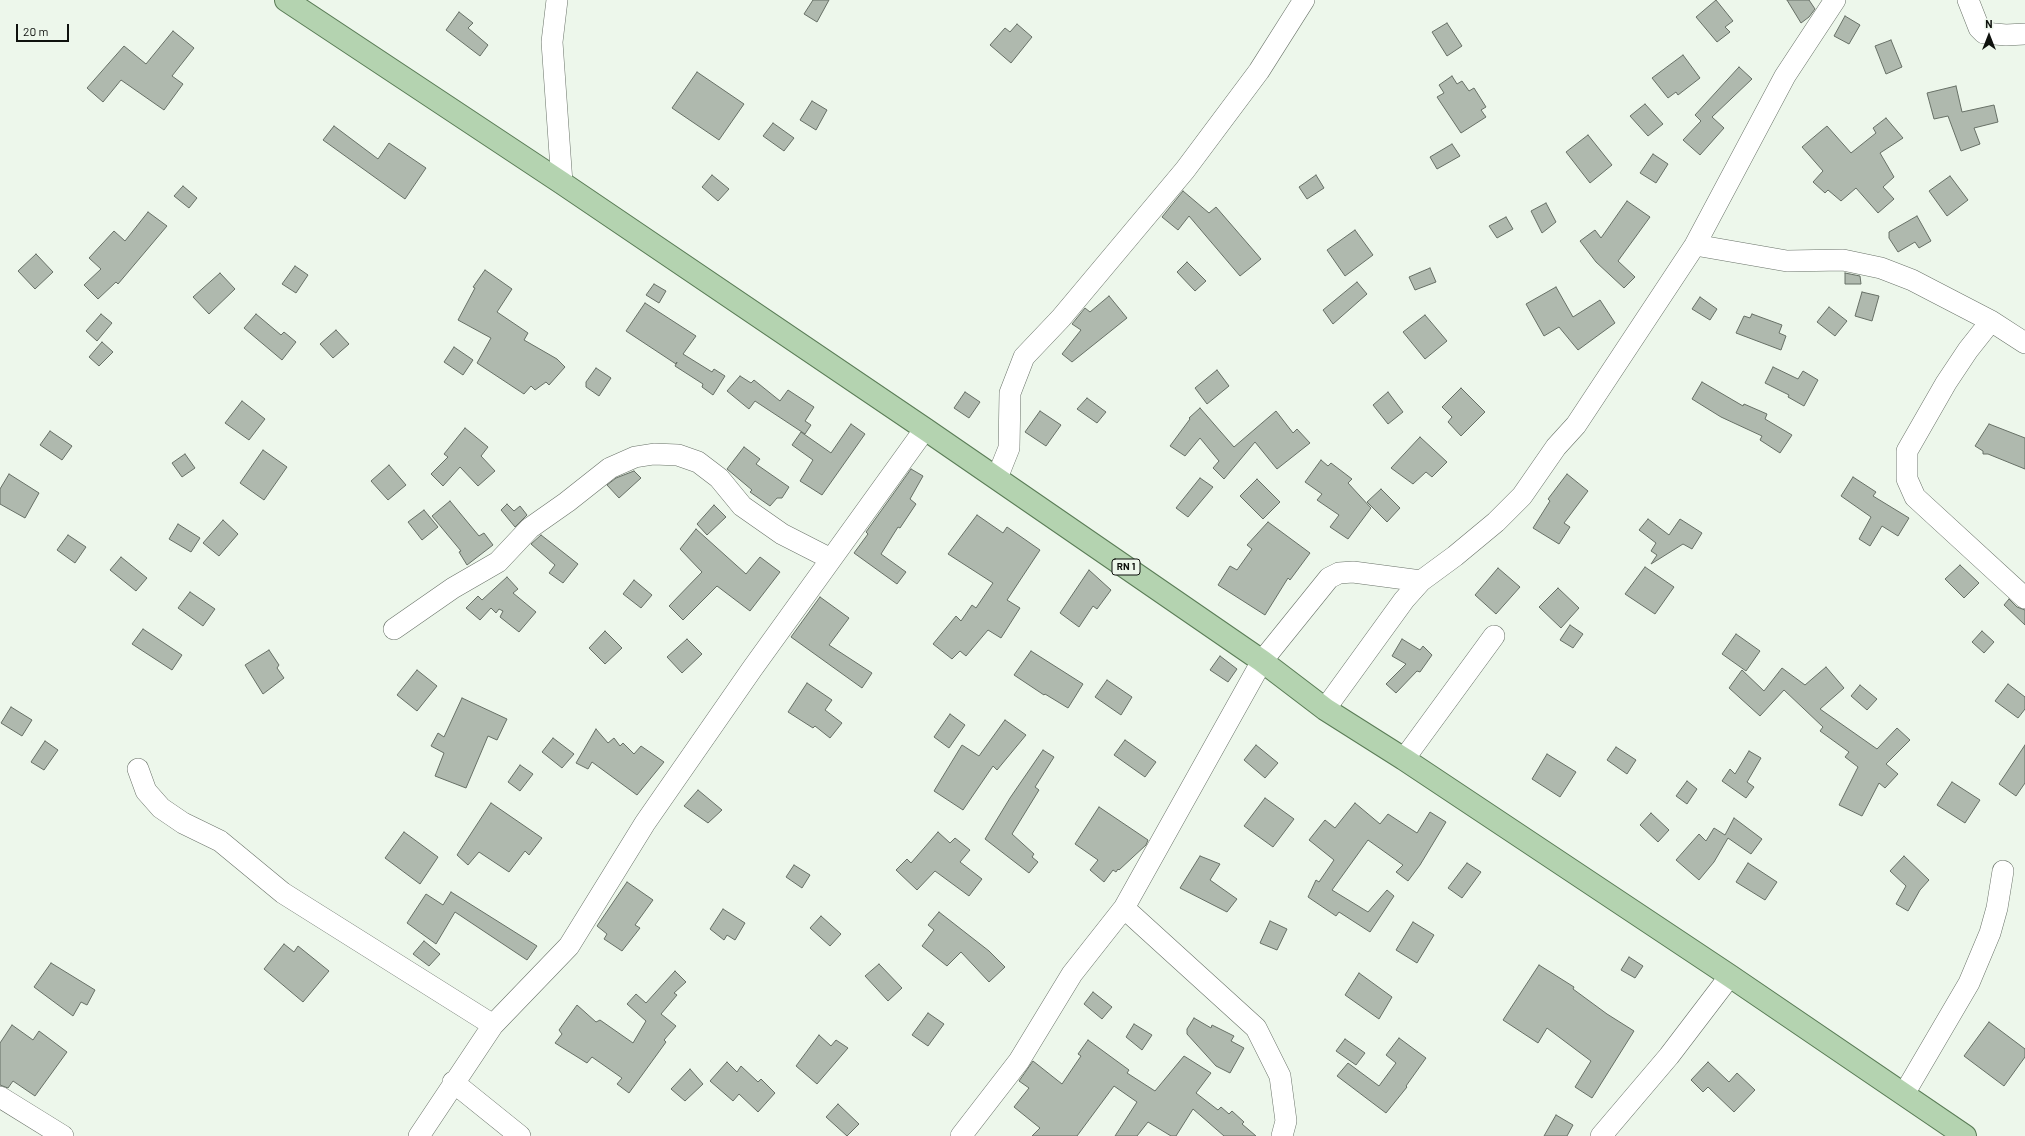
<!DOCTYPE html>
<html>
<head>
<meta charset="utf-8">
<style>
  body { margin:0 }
  #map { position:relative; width:2025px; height:1136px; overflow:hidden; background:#edf7eb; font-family:Barlow,sans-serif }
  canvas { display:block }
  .north { position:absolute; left:1969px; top:16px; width:40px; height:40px; -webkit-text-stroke:3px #edf7eb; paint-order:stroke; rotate:0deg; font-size:11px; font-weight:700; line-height:16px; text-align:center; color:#0f120e }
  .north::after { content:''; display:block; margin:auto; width:14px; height:18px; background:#0f120e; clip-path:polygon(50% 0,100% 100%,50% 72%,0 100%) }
  .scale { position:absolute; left:16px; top:24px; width:53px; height:18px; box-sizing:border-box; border:2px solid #0f120e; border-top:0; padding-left:5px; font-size:12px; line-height:14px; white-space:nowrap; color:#0f120e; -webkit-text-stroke:3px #edf7eb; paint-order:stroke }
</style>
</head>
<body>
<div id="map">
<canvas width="2025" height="1136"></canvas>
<div class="north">N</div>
<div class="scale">20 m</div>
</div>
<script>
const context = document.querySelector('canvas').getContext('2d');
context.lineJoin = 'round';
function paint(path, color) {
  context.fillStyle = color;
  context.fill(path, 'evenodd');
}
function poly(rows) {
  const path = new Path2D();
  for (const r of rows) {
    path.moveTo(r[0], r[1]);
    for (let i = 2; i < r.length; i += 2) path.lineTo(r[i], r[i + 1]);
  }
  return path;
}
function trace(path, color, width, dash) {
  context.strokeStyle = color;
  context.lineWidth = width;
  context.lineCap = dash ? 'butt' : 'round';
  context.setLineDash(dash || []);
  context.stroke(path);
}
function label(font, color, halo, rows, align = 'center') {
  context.font = font + ' Barlow,sans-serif';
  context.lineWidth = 3;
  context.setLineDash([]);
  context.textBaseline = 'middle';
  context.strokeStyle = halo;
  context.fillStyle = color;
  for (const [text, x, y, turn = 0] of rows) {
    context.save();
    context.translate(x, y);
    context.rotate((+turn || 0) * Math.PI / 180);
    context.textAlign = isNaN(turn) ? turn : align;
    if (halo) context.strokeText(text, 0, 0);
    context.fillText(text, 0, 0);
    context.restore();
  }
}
const building = poly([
  [813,0,829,0,817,22,804,14,813,0],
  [1716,0,1733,21,1725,27,1730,32,1717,42,1696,17,1716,0],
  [1787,0,1809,0,1815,9,1809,17,1801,23,1787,0],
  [459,12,473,23,468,28,488,45,480,56,446,30,459,12],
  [1845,16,1860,25,1849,44,1834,36,1845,16],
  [1447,23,1462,46,1447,56,1432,32,1447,23],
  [1017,24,1032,37,1011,63,990,45,1005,28,1010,32,1017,24],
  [173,31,194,48,172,76,183,84,164,110,121,80,103,102,87,88,124,46,146,64,173,31],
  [1891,40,1902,67,1886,74,1875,46,1891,40],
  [1683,55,1700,78,1678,95,1676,92,1668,98,1652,78,1683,55],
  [1739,67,1752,79,1712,117,1724,128,1700,155,1683,140,1701,121,1695,115,1739,67],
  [697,72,744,104,719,140,672,108,697,72],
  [1452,76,1457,84,1462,81,1469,91,1474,88,1486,107,1481,110,1486,117,1461,133,1437,97,1444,93,1439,85,1452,76],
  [1956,86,1962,112,1994,105,1998,122,1974,128,1980,144,1961,151,1948,116,1934,119,1927,93,1956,86],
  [812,101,827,110,816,130,800,120,812,101],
  [1645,104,1663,124,1648,136,1630,116,1645,104],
  [1886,118,1903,138,1880,153,1894,177,1883,187,1894,199,1878,213,1856,188,1841,201,1828,190,1825,193,1813,182,1823,171,1802,147,1827,126,1851,153,1876,133,1873,128,1886,118],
  [773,123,794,138,784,151,763,136,773,123],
  [334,126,378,159,389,143,426,168,405,199,323,140,334,126],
  [1588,135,1612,165,1590,183,1566,152,1588,135],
  [1452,144,1460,156,1437,169,1430,157,1452,144],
  [1653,154,1668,164,1656,183,1640,173,1653,154],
  [712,175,729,189,718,201,702,187,712,175],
  [1316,175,1324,188,1307,199,1299,187,1316,175],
  [1950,176,1968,200,1947,216,1929,191,1950,176],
  [183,186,197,198,189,208,174,196,183,186],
  [1183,191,1209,213,1216,207,1261,259,1240,276,1189,216,1178,230,1162,217,1183,191],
  [1627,201,1650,217,1618,261,1635,277,1624,288,1596,262,1580,241,1595,230,1601,238,1627,201],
  [1546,203,1556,222,1542,233,1531,211,1546,203],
  [148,212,167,226,118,284,116,282,98,299,84,285,101,269,89,258,114,231,125,241,148,212],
  [1917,216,1931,241,1919,248,1915,242,1898,252,1889,238,1889,232,1917,216],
  [1506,217,1513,229,1497,238,1489,226,1506,217],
  [1355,230,1373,255,1345,276,1327,250,1355,230],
  [36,254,53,272,35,289,18,271,36,254],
  [1187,262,1206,281,1195,291,1177,272,1187,262],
  [295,266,308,275,296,293,282,284,295,266],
  [1430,268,1436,282,1415,290,1409,277,1430,268],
  [485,270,512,289,497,312,528,333,524,340,557,359,565,367,549,385,546,382,535,390,531,386,524,394,477,363,491,338,458,320,475,288,473,287,485,270],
  [220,273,235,289,209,314,193,297,220,273],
  [1845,273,1860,276,1861,284,1845,284,1845,273],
  [1357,282,1367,294,1333,324,1323,310,1357,282],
  [654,284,666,291,659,303,646,295,654,284],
  [1556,287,1573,317,1600,300,1615,323,1578,350,1559,327,1544,336,1526,304,1556,287],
  [1862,292,1879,296,1872,321,1855,316,1862,292],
  [1109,296,1127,318,1072,362,1062,354,1081,330,1072,324,1085,308,1090,312,1109,296],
  [1700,297,1717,309,1710,320,1692,309,1700,297],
  [645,303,696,336,683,354,712,372,714,369,725,376,713,395,702,387,703,384,675,366,677,362,676,364,626,331,645,303],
  [1829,307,1847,321,1835,336,1817,322,1829,307],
  [101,314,112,323,97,341,86,331,101,314],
  [256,314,281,335,284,332,296,342,282,360,244,328,256,314],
  [1752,314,1782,325,1779,333,1786,336,1781,350,1736,333,1744,316,1750,318,1752,314],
  [1425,315,1447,341,1425,359,1403,332,1425,315],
  [336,330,349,344,333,358,320,344,336,330],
  [102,342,113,352,99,366,89,357,102,342],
  [454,347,473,360,463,375,444,362,454,347],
  [1773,367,1798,379,1803,371,1818,380,1804,406,1788,397,1789,395,1765,383,1773,367],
  [596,368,611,378,599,396,586,387,586,382,596,368],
  [1217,370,1229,386,1207,404,1195,388,1217,370],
  [740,376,751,383,754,380,780,401,788,390,814,407,805,421,811,425,805,434,755,401,749,409,727,391,740,376],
  [1702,382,1743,406,1744,404,1767,414,1765,419,1792,435,1780,453,1760,440,1762,436,1721,417,1692,399,1702,382],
  [1461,388,1485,412,1461,436,1448,422,1452,417,1442,407,1461,388],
  [965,392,980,402,969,418,954,408,965,392],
  [1388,392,1403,412,1388,424,1373,405,1388,392],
  [1087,398,1106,412,1097,423,1077,409,1087,398],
  [242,401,265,419,249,440,225,423,242,401],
  [1200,408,1234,447,1276,411,1293,433,1297,429,1310,443,1277,469,1255,442,1224,479,1213,468,1219,461,1200,438,1185,456,1170,446,1190,419,1189,418,1200,408],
  [1040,411,1061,425,1046,446,1025,432,1040,411],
  [851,424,865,434,822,495,800,481,813,460,792,445,801,432,831,453,851,424],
  [1989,424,2025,438,2025,469,1988,454,1983,454,1983,451,1975,446,1989,424],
  [465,428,488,447,481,456,495,471,478,486,460,467,443,486,431,474,448,457,444,454,465,428],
  [50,431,72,446,62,460,40,445,50,431],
  [1420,437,1447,462,1432,477,1426,472,1413,484,1391,468,1420,437],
  [744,447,760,459,756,464,789,487,782,498,777,498,770,506,750,492,752,490,727,469,744,447],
  [263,450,287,467,264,500,240,483,263,450],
  [185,454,195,468,182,477,172,463,185,454],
  [1321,460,1328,466,1331,463,1352,479,1348,483,1371,508,1348,539,1330,527,1339,515,1317,500,1322,494,1305,482,1321,460],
  [389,465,406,485,388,500,371,481,389,465],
  [911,469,923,476,910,499,916,504,900,528,898,527,881,554,906,572,897,584,854,553,868,534,866,532,911,469],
  [634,471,641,478,619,498,607,485,616,478,634,471],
  [9,474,39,493,25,518,0,504,0,489,9,474],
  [1567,474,1588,491,1564,523,1570,527,1559,544,1533,528,1550,501,1548,499,1567,474],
  [1853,477,1876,492,1873,496,1909,518,1898,536,1882,526,1870,546,1859,539,1871,517,1841,496,1853,477],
  [1200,478,1213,487,1188,517,1176,508,1200,478],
  [1257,479,1280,502,1263,519,1240,496,1257,479],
  [1381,489,1400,508,1387,522,1367,502,1381,489],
  [450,501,479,536,484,533,493,545,467,565,459,552,461,551,432,516,450,501],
  [507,504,514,511,520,506,527,515,515,527,501,510,507,504],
  [714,505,726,517,707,535,697,524,714,505],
  [424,510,438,527,422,540,408,522,424,510],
  [977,515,1003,533,1007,527,1040,550,1007,600,1020,608,1001,638,988,630,966,656,960,651,952,659,933,644,956,616,961,621,972,605,976,608,993,583,948,554,977,515],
  [1648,519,1669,535,1680,519,1702,533,1692,549,1683,544,1651,564,1657,555,1651,551,1656,543,1639,530,1648,519],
  [223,520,238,534,219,556,203,543,223,520],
  [1268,522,1310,553,1290,580,1288,578,1265,615,1218,585,1230,566,1237,570,1252,549,1247,545,1268,522],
  [178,524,200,538,191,552,169,539,178,524],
  [696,529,746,574,760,557,780,572,750,611,717,586,683,620,669,606,702,572,680,549,696,529],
  [68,535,86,547,75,563,57,550,68,535],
  [541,535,578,564,563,583,549,573,555,565,531,544,541,535],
  [121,557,147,578,136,591,110,570,121,557],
  [1960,565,1979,583,1964,598,1945,579,1960,565],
  [1645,567,1674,587,1655,614,1625,594,1645,567],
  [1498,568,1520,587,1496,614,1475,595,1498,568],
  [1089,570,1111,590,1097,609,1093,606,1079,627,1060,613,1089,570],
  [507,577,518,589,513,593,536,612,519,632,500,617,503,611,499,609,496,613,491,608,480,620,466,608,478,596,482,600,507,577],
  [634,580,652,595,641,608,623,594,634,580],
  [1558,588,1579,608,1561,628,1539,607,1558,588],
  [190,592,215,609,203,626,178,608,190,592],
  [820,597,849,618,829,645,872,673,862,688,791,637,820,597],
  [2009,599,2017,607,2025,610,2025,625,2004,605,2009,599],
  [1570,625,1583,634,1573,648,1560,640,1570,625],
  [143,629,182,655,172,670,132,644,143,629],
  [605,631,622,648,605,664,589,648,605,631],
  [1982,631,1994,642,1984,653,1972,642,1982,631],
  [1736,634,1760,651,1746,671,1722,654,1736,634],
  [687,639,702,654,682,673,667,657,687,639],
  [1402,639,1420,650,1423,646,1432,655,1420,672,1417,671,1396,693,1386,684,1406,664,1392,656,1402,639],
  [269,650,279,665,277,668,284,678,263,694,245,665,269,650],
  [1031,651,1083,684,1068,708,1045,694,1044,695,1014,675,1031,651],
  [1220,656,1237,669,1228,682,1210,670,1220,656],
  [1826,667,1844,688,1820,709,1877,749,1897,728,1910,740,1886,764,1898,774,1885,788,1879,783,1862,816,1839,805,1858,767,1845,757,1849,752,1820,731,1823,727,1784,690,1760,716,1729,688,1742,670,1764,691,1782,668,1805,685,1826,667],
  [417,670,437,686,417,711,397,695,417,670],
  [1107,680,1132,697,1121,715,1095,697,1107,680],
  [807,683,832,700,825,710,842,723,830,738,815,726,813,728,788,712,807,683],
  [2008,684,2025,697,2025,709,2018,718,1995,701,2008,684],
  [1860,685,1877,699,1867,710,1851,696,1860,685],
  [462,698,507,719,497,740,488,736,466,788,435,776,444,753,431,746,438,733,444,737,462,698],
  [11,707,32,720,22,736,1,723,11,707],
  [950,714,965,725,949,748,934,737,950,714],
  [1005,720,1026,735,997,770,993,766,963,810,934,791,962,745,979,756,1005,720],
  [596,729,608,743,614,738,620,746,623,743,634,754,641,746,664,762,637,795,592,762,588,769,576,763,596,729],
  [553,738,574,754,562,768,542,752,553,738],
  [1125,740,1156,762,1145,777,1114,755,1125,740],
  [45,741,58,750,44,770,31,762,45,741],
  [1256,745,1278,763,1265,778,1244,760,1256,745],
  [2025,745,2025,783,2016,796,1999,784,2025,745],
  [1616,747,1636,760,1627,774,1607,760,1616,747],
  [1043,750,1054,757,1035,787,1039,790,1012,834,1034,854,1032,857,1038,862,1029,873,985,839,1010,798,1043,750],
  [1749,751,1761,758,1747,782,1754,787,1746,798,1722,781,1730,769,1735,774,1749,751],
  [1547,754,1576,772,1560,797,1532,779,1547,754],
  [520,765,533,774,520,791,508,782,520,765],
  [1687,781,1697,789,1687,804,1676,796,1687,781],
  [1952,782,1980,800,1965,823,1937,805,1952,782],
  [698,790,722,810,708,823,684,806,698,790],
  [1265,798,1294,819,1273,847,1244,826,1265,798],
  [491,803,542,838,529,855,525,851,509,872,479,852,468,865,457,855,491,803],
  [1355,803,1380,824,1388,814,1417,833,1430,812,1446,822,1420,865,1408,881,1396,872,1403,865,1368,840,1332,890,1368,912,1387,890,1394,896,1370,932,1339,912,1336,916,1308,897,1316,880,1319,882,1334,860,1309,840,1325,820,1335,828,1355,803],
  [1099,807,1148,840,1146,845,1119,870,1118,869,1116,872,1113,870,1104,882,1090,870,1098,860,1075,844,1099,807],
  [1651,813,1669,830,1658,842,1640,825,1651,813],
  [1734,818,1762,839,1751,854,1728,838,1714,862,1699,880,1676,860,1699,834,1706,841,1714,828,1725,835,1734,818],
  [404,832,438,857,420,884,385,858,404,832],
  [938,832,950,843,955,838,970,850,960,862,982,879,969,896,935,871,917,890,896,870,907,859,911,863,938,832],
  [1200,856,1220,864,1210,880,1237,899,1227,912,1180,888,1200,856],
  [1904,856,1929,880,1920,890,1908,911,1896,904,1906,886,1890,871,1904,856],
  [1467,863,1481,872,1462,898,1448,888,1467,863],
  [1748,863,1777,882,1765,900,1736,882,1748,863],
  [794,865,810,875,802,888,786,877,794,865],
  [627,882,653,900,635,925,640,928,622,951,604,939,607,934,597,926,627,882],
  [451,892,537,946,527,960,455,912,436,944,407,923,426,894,443,905,451,892],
  [723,909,745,923,735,940,727,935,724,940,710,929,723,909],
  [939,912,989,951,1005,967,989,982,961,952,947,966,922,946,934,930,928,925,939,912],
  [821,916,841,934,830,946,810,928,821,916],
  [1270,921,1287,929,1277,950,1260,943,1270,921],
  [1413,922,1434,935,1417,963,1396,950,1413,922],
  [424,941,440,954,429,966,413,954,424,941],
  [284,944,294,952,298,946,329,971,303,1002,264,969,284,944],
  [1629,957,1643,966,1635,978,1621,970,1629,957],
  [51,963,95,990,87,1005,81,1002,73,1016,34,987,51,963],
  [879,964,902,988,888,1001,865,976,879,964],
  [1539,965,1574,987,1573,989,1607,1014,1634,1031,1592,1098,1575,1087,1591,1061,1547,1028,1538,1043,1503,1020,1539,965],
  [675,971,686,982,674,993,677,995,661,1014,676,1026,664,1040,666,1042,629,1093,617,1084,622,1078,592,1057,587,1063,555,1043,562,1034,559,1030,577,1005,596,1022,600,1020,633,1043,646,1021,627,1004,636,994,646,1003,675,971],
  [1359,973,1392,997,1379,1019,1345,995,1359,973],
  [1093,992,1112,1007,1102,1019,1084,1004,1093,992],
  [928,1013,944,1024,928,1046,912,1035,928,1013],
  [1194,1018,1211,1028,1212,1025,1234,1036,1231,1041,1244,1048,1230,1073,1216,1066,1187,1034,1187,1029,1194,1018],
  [1989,1022,2025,1049,2025,1057,2004,1086,1964,1056,1989,1022],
  [1134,1024,1152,1035,1142,1050,1126,1037,1134,1024],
  [12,1025,33,1040,39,1031,67,1052,35,1096,13,1081,8,1088,0,1085,0,1043,12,1025],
  [819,1035,831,1046,836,1040,848,1048,817,1084,796,1066,819,1035],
  [1399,1038,1426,1058,1406,1086,1407,1087,1386,1113,1337,1076,1348,1063,1379,1086,1396,1063,1386,1055,1399,1038],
  [1345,1039,1365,1053,1356,1065,1336,1051,1345,1039],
  [1088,1040,1129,1070,1127,1073,1155,1091,1184,1056,1211,1073,1196,1093,1218,1110,1221,1107,1229,1114,1232,1111,1244,1122,1242,1124,1256,1136,1224,1136,1193,1109,1176,1136,1171,1136,1148,1122,1137,1136,1115,1136,1137,1102,1114,1086,1077,1136,1032,1136,1040,1128,1014,1107,1029,1088,1019,1081,1033,1061,1062,1084,1081,1056,1078,1054,1088,1040],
  [727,1062,737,1072,741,1066,758,1082,761,1079,775,1093,758,1112,739,1094,733,1101,710,1081,727,1062],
  [1708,1062,1729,1082,1737,1073,1755,1090,1734,1112,1708,1087,1703,1092,1691,1080,1708,1062],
  [690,1069,703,1084,685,1101,671,1089,690,1069],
  [838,1104,859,1124,847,1136,826,1117,838,1104],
  [1556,1115,1573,1125,1567,1136,1544,1136,1556,1115]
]);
paint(building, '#afb9ae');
trace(building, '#677066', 1);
const minor = poly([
  [557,0,552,42,562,183],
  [1968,0,1979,28,1984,33,2006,35,2025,34],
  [1695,245,1787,261,1843,260,1881,268,1912,280,1991,321,2025,343],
  [1991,321,1968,350,1946,383,1907,451,1907,479,1915,497,2025,598],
  [997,478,1009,448,1010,393,1024,357,1061,318,1185,170,1259,71,1304,0],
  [394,629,453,588,498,562,530,528,567,502,610,468,635,457,654,454,678,455,698,462,719,478,742,506,782,534,831,559],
  [1325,709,1404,600,1421,581,1455,556,1496,522,1522,496,1556,447,1576,425,1695,245,1785,76,1835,0],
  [1404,759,1494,636],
  [138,769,146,791,161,808,183,823,220,841,283,893,493,1025],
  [1124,908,1256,1028,1280,1076,1286,1121,1282,1136],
  [453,1082,520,1136],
  [1904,1094,1969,983,1990,933,1997,908,2003,871],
  [0,1097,63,1136],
  [419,1136,493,1025,569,946,645,823,752,669,925,429],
  [961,1136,1019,1061,1072,974,1124,908,1262,661,1329,578,1339,573,1353,572,1421,581],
  [1601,1136,1669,1056,1730,976]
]);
const major = poly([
  [286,0,562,183,925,429,1262,661,1325,709,1404,759,1730,976,1965,1136]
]);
trace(minor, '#697268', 22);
trace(major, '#5a7c56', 24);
trace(minor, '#fff', 21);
trace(major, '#b4d3b0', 22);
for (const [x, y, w] of [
  [1126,567,28]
]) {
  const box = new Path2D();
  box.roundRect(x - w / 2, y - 8, w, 16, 3);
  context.fillStyle = '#edf7eb';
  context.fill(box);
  trace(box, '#0f120e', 1);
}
label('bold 10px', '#0f120e', null, [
  ["RN 1",1126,567]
]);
</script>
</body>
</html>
